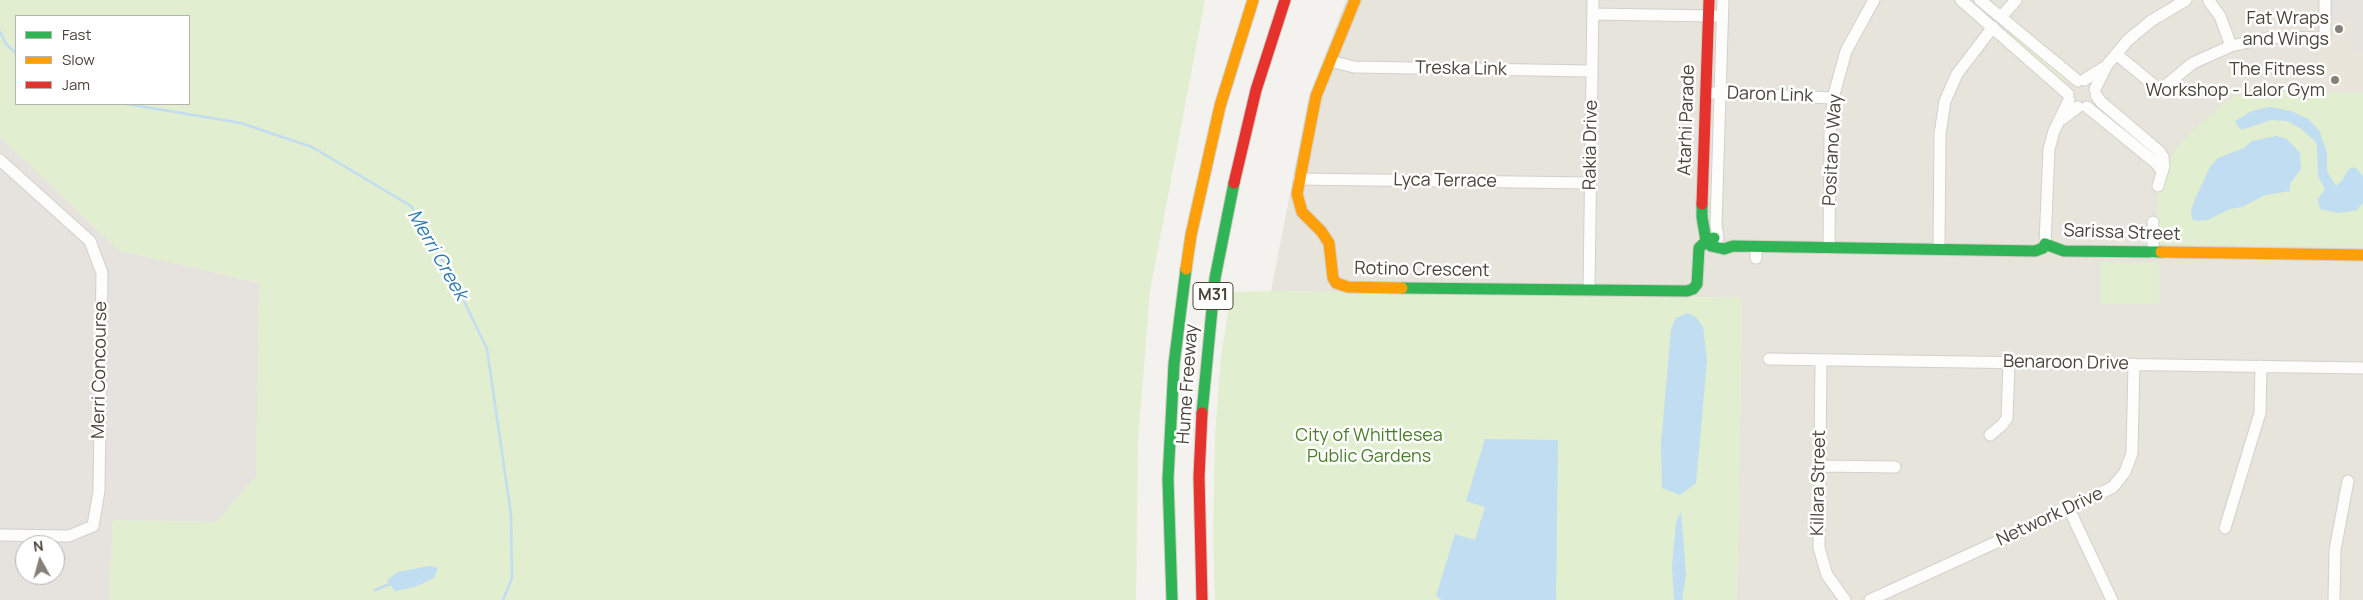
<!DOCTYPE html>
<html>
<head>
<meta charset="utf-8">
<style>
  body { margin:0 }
  #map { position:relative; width:2363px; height:600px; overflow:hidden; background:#f4f2ee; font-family:Manrope,sans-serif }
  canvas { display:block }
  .legend { position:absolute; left:15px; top:15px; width:175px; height:90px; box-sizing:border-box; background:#fff; border:1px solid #b7b4b0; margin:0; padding:6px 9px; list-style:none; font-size:15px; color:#4b4439 }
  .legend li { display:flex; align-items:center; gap:10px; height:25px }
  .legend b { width:25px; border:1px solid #b7b4b0 }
  .north { position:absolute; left:15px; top:535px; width:50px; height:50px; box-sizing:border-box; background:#fff; border:1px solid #b7b4b0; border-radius:50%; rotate:353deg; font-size:14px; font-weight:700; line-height:20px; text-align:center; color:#4b4439 }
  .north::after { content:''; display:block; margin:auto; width:18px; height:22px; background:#868178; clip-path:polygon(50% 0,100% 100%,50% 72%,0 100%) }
</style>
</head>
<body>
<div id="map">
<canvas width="2363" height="600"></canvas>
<ul class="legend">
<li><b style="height:6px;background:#30b455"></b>Fast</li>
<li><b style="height:6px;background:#ff9f0a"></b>Slow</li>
<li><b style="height:6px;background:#e5322d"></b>Jam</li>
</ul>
<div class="north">N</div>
</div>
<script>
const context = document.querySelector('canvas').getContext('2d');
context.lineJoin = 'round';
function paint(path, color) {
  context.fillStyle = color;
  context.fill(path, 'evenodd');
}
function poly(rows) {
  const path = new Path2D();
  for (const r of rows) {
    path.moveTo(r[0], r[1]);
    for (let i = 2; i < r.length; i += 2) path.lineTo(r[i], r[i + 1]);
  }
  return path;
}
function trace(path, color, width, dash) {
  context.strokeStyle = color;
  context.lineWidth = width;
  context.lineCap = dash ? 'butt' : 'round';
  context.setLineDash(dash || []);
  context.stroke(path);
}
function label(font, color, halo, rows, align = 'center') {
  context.font = font + ' Manrope,sans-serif';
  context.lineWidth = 5;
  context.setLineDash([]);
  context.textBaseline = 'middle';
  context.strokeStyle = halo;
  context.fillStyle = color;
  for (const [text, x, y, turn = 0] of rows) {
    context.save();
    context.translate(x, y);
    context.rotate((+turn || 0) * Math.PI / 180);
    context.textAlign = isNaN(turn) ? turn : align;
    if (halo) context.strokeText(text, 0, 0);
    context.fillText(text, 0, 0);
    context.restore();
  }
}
paint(poly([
  [1346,0,2363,0,2363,600,1737,600,1742,298,1271,291,1308,100]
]), '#e7e4dc');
paint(poly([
  [0,136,118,250,259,283,256,476,217,522,113,520,109,600,0,600],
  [25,545,55,545,55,575,25,575]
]), '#e6e2de');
paint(poly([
  [2329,21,2353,21,2352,51,2363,51,2363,89,2328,89,2328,85,2320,85,2321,55,2329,55]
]), '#eae5da');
paint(poly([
  [0,0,1205,0,1150,291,1138,440,1136,600,109,600,113,520,217,522,256,476,259,283,118,250,0,136],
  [16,16,189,16,189,104,16,104],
  [2008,30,2067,78,2063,82,2005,33],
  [2252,92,2363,93,2363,247,2160,244,2157,236,2158,193,2161,179,2169,160,2183,140,2223,104,2236,96],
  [2100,262,2159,263,2159,304,2100,304],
  [1271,291,1742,298,1737,600,1215,600,1213,536,1215,435,1221,357,1231,292]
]), '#e1eecf');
paint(poly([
  [2331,0,2349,0,2349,4,2353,5,2353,0,2363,0,2363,52,2352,51,2353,19,2359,19,2359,16,2349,13,2349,20,2331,20,2329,4,2331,4],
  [159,261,181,265,181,293,158,293],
  [232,279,255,285,254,309,232,308],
  [140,335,155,335,155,361,139,360],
  [232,337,246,337,246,341,254,341,253,395,244,394,244,399,231,398],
  [139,372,154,372,154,397,139,397]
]), '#e6e3df');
paint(poly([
  [2269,107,2291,111,2308,119,2319,130,2327,153,2327,171,2336,186,2342,181,2348,170,2353,167,2357,169,2363,177,2363,203,2357,210,2339,213,2320,209,2318,199,2325,189,2318,176,2317,146,2315,141,2300,128,2287,121,2271,120,2241,130,2235,121,2252,111],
  [2276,136,2287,139,2300,153,2301,169,2290,184,2290,191,2265,195,2242,207,2229,209,2208,220,2197,221,2192,219,2191,211,2195,199,2210,167,2218,158,2244,148,2252,141],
  [1687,313,1696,317,1703,327,1707,361,1696,483,1680,495,1662,488,1661,444,1671,329,1676,318],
  [1485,439,1558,440,1556,600,1442,600,1436,596,1455,534,1475,540,1485,507,1466,501],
  [1681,512,1686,575,1682,600,1674,600,1672,566,1676,522],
  [429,566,438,568,434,578,415,587,395,591,387,580,398,572]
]), '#c0ddf1');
trace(poly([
  [0,32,6,44,16,53],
  [127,104,241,123,312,147,411,206,455,282,487,349,511,515,512,578,503,600],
  [375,590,390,584]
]), '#c0ddf1', 2.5);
const street = poly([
  [1961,0,2068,94],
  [1980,0,2078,81],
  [2209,1,2220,16,2231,46],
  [1593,14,1716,16],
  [2001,17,2016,0],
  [2116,54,2160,90,2193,63,2231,46,2272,37,2325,38,2325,0],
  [1330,61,1354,67,1592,71],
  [2084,80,2103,68],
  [2095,89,2107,65,2128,40,2151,21,2186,0],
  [1713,93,1833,98],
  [2096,95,2101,102,2159,151,2163,157,2164,166,2158,186],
  [2087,107,2156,163,2162,171],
  [2062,119,2078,107],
  [0,160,90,241,102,273,99,491,93,526,69,536,0,535],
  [1299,179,1590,183],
  [2153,222,2153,253],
  [1718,238,1716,224,1723,0],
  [2045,244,2049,149,2054,131,2069,100],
  [1829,248,1830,134,1833,98,1846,51,1874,0],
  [1939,249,1940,134,1945,101,1957,74,1993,27],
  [1756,258,1756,247],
  [1589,290,1593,0],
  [1769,359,2363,368],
  [1821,360,1819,548,1827,575,1845,600],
  [1990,435,2003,424,2007,418,2009,363],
  [1819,466,1895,467],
  [2069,509,2112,600],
  [2225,528,2260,413,2261,366],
  [1870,600,2069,509,2113,487,2125,472,2132,453,2134,364],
  [2334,600,2335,550,2348,481]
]);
const fast = poly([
  [1702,204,1702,217,1706,241,1711,246,1724,249,1733,246,2035,251,2043,248,2045,244,2064,251,2161,252],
  [1402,288,1687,291,1693,289,1697,284,1699,248,1706,241,1714,238],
  [1202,413,1215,278,1234,183],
  [1172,600,1168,479,1174,364,1186,269]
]);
const slow = poly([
  [1355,0,1316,96,1297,194,1302,212,1321,231,1329,243,1333,278,1336,283,1348,287,1402,288],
  [2161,252,2363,255],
  [1186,269,1191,235,1220,106,1253,0]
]);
const jam = poly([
  [1234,183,1256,90,1285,0],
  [1702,204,1709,0],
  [1202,413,1199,477,1202,600]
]);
trace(street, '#d2d0cb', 13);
trace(fast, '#d3cfc5', 13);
trace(slow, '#d3cfc5', 13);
trace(jam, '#d3cfc5', 13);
trace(street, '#fdfdfc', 11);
trace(fast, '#30b455', 11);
trace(slow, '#ff9f0a', 11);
trace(jam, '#e5322d', 11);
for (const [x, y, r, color] of [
  [2339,29,5,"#868178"],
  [2335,80,5,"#868178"]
]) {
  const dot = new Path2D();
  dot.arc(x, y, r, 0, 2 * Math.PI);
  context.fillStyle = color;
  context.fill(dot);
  trace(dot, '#fff', 2);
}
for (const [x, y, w] of [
  [1213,296,40]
]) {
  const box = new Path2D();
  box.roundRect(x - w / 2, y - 13.5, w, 27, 4);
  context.fillStyle = '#fff';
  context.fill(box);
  trace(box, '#4b4439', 1);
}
label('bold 16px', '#4b4439', null, [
  ["M31",1213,296]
]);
label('18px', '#4b4439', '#fff', [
  ["Fat Wraps",2329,19],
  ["and Wings",2329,40],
  ["The Fitness",2325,70],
  ["Workshop - Lalor Gym",2325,91]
], 'right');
label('18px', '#4b4439', '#fff', [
  ["Treska Link",1461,69,1],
  ["Daron Link",1770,95,2],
  ["Atarhi Parade",1687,120,-88],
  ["Rakia Drive",1591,145,-89],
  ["Positano Way",1833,150,-87],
  ["Lyca Terrace",1445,181,1],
  ["Sarissa Street",2122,233,2],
  ["Rotino Crescent",1422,270,1],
  ["Benaroon Drive",2066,363,1],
  ["Merri Concourse",100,370,-89],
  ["Hume Freeway",1188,384,-86],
  ["Killara Street",1819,483,-89],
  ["Network Drive",2050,517,-25]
]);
label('18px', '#4a7f2a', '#fff', [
  ["City of Whittlesea",1369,436],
  ["Public Gardens",1369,457]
]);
label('italic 19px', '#2e7ab2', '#fff', [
  ["Merri Creek",437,255,60]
]);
</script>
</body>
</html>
